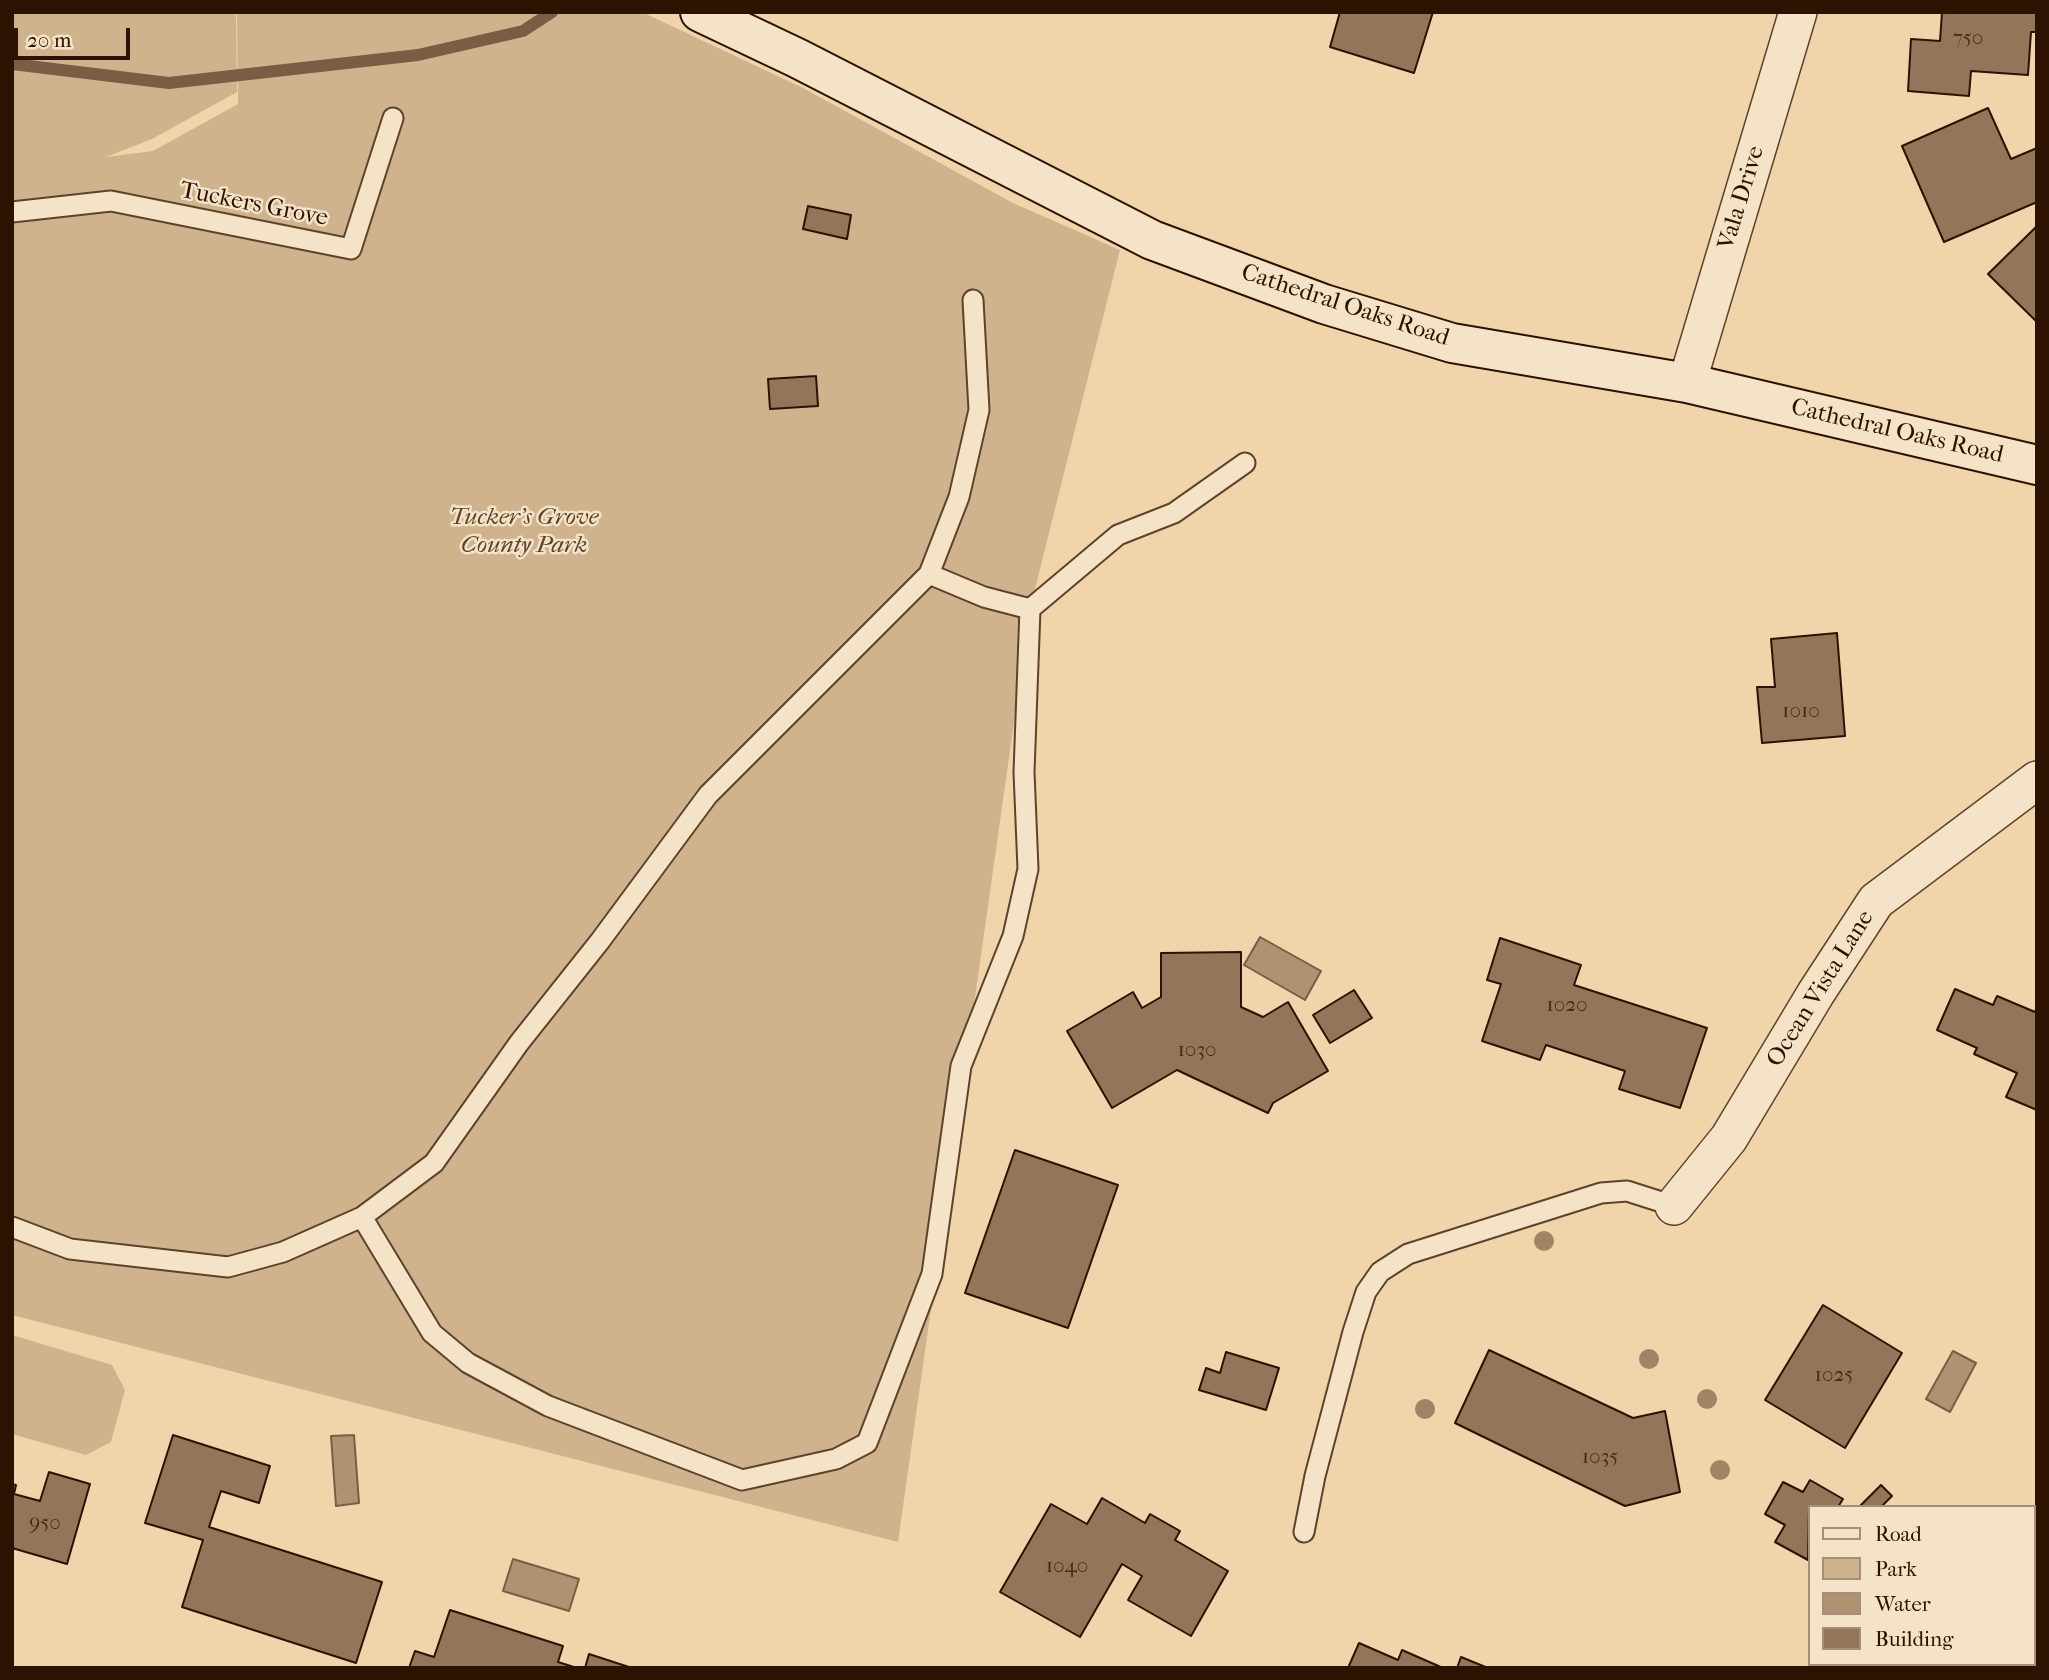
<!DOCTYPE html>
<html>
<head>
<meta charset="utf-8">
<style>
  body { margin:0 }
  #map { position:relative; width:2049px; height:1680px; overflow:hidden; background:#f0d4aa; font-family:"IM FELL French Canon",serif }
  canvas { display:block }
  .frame { position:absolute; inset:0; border:14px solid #2d1101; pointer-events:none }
  .legend { position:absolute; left:1808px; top:1505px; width:228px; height:161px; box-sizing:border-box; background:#f5e3c8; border:2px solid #a58f78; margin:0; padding:9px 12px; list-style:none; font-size:21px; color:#2d1101 }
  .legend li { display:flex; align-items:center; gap:14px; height:35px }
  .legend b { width:35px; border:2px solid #a58f78 }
  .scale { position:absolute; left:14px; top:28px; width:116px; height:32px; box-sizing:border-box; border:4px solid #2d1101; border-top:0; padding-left:9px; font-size:21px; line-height:24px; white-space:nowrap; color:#2d1101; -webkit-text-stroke:5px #f5e3c8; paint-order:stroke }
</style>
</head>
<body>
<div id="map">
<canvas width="2049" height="1680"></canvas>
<div class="frame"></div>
<ul class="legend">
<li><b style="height:9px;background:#f5e3c8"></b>Road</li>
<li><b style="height:19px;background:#cfb38d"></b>Park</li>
<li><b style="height:19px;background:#ae9271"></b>Water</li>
<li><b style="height:19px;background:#927659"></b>Building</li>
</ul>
<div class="scale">20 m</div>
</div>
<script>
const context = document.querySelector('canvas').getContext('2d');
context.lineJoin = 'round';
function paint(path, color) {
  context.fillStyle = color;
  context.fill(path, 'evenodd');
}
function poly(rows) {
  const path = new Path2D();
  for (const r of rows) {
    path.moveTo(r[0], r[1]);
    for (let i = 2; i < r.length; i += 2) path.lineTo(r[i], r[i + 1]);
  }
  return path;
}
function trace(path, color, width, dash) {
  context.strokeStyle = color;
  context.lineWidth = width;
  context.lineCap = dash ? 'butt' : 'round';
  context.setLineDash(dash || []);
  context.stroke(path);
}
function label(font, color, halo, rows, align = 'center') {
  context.font = font + ' "IM FELL French Canon",serif';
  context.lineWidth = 5;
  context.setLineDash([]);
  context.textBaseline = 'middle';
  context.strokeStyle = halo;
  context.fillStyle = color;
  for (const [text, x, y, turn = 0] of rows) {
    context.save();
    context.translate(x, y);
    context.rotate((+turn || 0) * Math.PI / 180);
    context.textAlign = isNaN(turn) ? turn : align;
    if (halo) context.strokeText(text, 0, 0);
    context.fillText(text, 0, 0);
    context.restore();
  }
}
paint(poly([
  [12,12,236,12,237,92,152,139,106,157,153,151,238,104,237,12,642,12,803,88,1013,203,1120,250,1030,609,898,1542,12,1315],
  [12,1335,112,1365,125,1390,111,1442,86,1455,12,1434]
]), '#cfb38d');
const water = poly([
  [1260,937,1321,971,1305,1000,1244,965,1260,937],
  [1953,1351,1976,1363,1950,1412,1926,1399,1953,1351],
  [354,1435,359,1503,336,1506,331,1436,354,1435],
  [513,1559,579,1579,569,1611,503,1591,513,1559]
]);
paint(water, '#ae9271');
trace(water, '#7a5e44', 2);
trace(poly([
  [12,64,169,83,418,55,523,31,552,12]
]), '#7a5e44', 12);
const building = poly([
  [1340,12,1433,12,1414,73,1330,47,1340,12],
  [1942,12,2037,12,2037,32,2031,32,2028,75,1971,71,1969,96,1908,91,1911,39,1940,41,1942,12],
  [1988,108,2011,159,2037,148,2037,202,1944,242,1902,146,1988,108],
  [808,206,851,215,847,239,803,229,808,206],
  [2037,226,2037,322,1988,274,2037,226],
  [816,376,818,406,770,409,768,379,816,376],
  [1837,633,1845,736,1762,743,1757,687,1775,687,1771,639,1837,633],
  [1500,938,1581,965,1574,985,1707,1028,1680,1108,1619,1089,1625,1071,1546,1045,1540,1060,1482,1041,1501,984,1487,980,1500,938],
  [1241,952,1241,1007,1263,1017,1288,1002,1328,1071,1273,1103,1268,1113,1177,1070,1112,1108,1067,1031,1133,992,1142,1008,1161,997,1161,953,1241,952],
  [1955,989,1993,1005,1997,996,2035,1012,2037,1007,2037,1110,2006,1097,2017,1073,1974,1054,1977,1048,1937,1030,1955,989],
  [1354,990,1372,1018,1330,1043,1313,1015,1354,990],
  [1015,1150,1118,1185,1068,1328,965,1293,1015,1150],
  [1823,1305,1902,1353,1845,1448,1765,1400,1823,1305],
  [1489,1350,1633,1418,1665,1411,1680,1492,1625,1506,1455,1423,1489,1350],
  [1226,1352,1279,1368,1266,1410,1199,1390,1206,1368,1220,1373,1226,1352],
  [173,1435,270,1466,259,1503,221,1491,209,1527,382,1582,356,1663,182,1607,203,1540,145,1523,173,1435],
  [49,1472,90,1484,67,1564,12,1548,12,1484,16,1485,14,1494,40,1501,49,1472],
  [1810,1480,1843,1499,1838,1507,1809,1507,1808,1560,1775,1542,1785,1525,1765,1514,1783,1482,1803,1492,1810,1480],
  [1881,1485,1892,1496,1881,1507,1859,1507,1881,1485],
  [1102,1498,1145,1523,1150,1514,1180,1531,1175,1540,1228,1571,1191,1636,1128,1600,1142,1576,1122,1564,1080,1637,1000,1592,1051,1504,1087,1524,1102,1498],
  [450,1610,563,1646,558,1662,577,1668,409,1668,415,1651,434,1657,450,1610],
  [1359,1643,1398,1660,1402,1650,1443,1668,1348,1668,1359,1643],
  [589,1654,632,1668,585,1668,589,1654],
  [1461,1657,1488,1668,1457,1668,1461,1657]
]);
paint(building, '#927659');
trace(building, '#2d1101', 2);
const lane = poly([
  [12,212,111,201,351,249,393,118],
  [1030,609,1118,535,1174,513,1245,463],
  [362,1217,432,1333,468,1363,548,1406,742,1480,836,1459,867,1443,932,1274,961,1066,1013,936,1028,869,1024,772,1030,609,984,597,929,574],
  [12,1227,70,1249,228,1267,283,1252,362,1217,434,1163,519,1043,600,941,708,795,929,574,959,497,979,410,973,300],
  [1304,1532,1315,1476,1353,1332,1366,1292,1380,1272,1408,1254,1601,1193,1627,1191,1674,1206]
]);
const street = poly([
  [1687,383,1798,12],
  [1674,1206,1729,1138,1816,993,1876,901,2037,780]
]);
const secondary = poly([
  [700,12,797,58,1152,240,1324,304,1452,343,1687,383,2037,465]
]);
trace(lane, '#5e422b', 23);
trace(street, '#5e422b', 40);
trace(secondary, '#2d1101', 42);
trace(lane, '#f5e3c8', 19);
trace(street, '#f5e3c8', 37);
trace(secondary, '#f5e3c8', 38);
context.fillStyle = '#a08464';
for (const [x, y] of [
  [1544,1241],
  [1649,1359],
  [1707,1399],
  [1425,1409],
  [1720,1470]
]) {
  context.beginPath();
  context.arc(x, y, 10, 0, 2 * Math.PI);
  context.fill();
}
label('21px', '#462a17', null, [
  ["750",1968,39],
  ["1010",1801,712],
  ["1020",1567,1006],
  ["1030",1197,1051],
  ["1025",1834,1376],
  ["1035",1600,1458],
  ["950",45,1524],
  ["1040",1067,1567]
]);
label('24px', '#2d1101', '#f5e3c8', [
  ["Vala Drive",1742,198,-73],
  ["Tuckers Grove",254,205,11],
  ["Cathedral Oaks Road",1345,306,18],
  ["Cathedral Oaks Road",1897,432,13],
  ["Ocean Vista Lane",1821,989,-58]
]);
label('italic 24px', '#5e422b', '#f5e3c8', [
  ["Tucker's Grove",524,518],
  ["County Park",524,546]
]);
</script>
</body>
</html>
